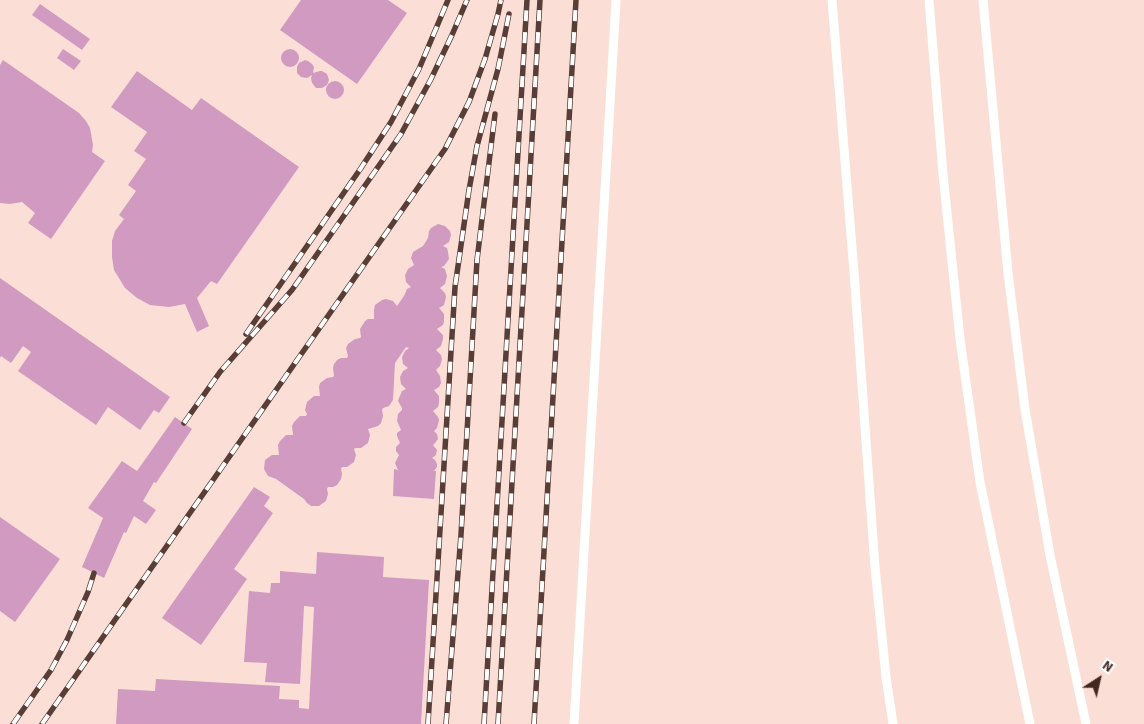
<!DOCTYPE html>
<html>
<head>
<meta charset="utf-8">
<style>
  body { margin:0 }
  #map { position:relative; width:1144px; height:724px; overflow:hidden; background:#fbdfd7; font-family:"Source Sans 3",sans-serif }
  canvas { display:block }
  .north { position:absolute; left:1074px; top:654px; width:50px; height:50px; -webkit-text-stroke:4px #fff; paint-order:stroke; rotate:35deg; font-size:14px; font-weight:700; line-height:20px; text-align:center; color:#432921 }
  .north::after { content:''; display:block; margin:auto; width:18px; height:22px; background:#432921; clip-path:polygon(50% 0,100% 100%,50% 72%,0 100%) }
</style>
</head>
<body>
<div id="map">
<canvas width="1144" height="724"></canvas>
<div class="north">N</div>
</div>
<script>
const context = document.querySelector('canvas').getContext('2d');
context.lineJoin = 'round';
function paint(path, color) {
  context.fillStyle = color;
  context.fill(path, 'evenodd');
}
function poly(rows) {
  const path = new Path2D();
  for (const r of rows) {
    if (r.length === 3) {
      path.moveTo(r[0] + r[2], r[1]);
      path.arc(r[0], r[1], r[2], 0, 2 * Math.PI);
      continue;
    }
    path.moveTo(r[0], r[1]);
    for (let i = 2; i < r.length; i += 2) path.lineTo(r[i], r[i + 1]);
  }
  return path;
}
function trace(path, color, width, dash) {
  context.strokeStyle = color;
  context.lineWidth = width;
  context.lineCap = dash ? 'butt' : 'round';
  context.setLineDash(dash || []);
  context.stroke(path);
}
paint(poly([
  [301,0,388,0,407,13,357,84,280,30],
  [40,4,90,39,82,50,32,15],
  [63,49,81,61,74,70,57,58],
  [290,58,9],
  [3,60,79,113,86,121,90,128,93,145,92,152,105,161,51,239,28,223,35,213,22,202,10,204,0,203,0,65],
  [305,60,308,61,312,64,314,67,313,73,320,71,322,71,327,74,329,80,327,85,322,88,316,88,312,83,311,78,312,75,307,78,301,77,297,73,297,67,299,63],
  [137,71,192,110,201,98,299,167,217,284,211,281,197,298,209,326,197,332,185,304,169,307,150,305,137,298,125,288,114,270,112,257,112,241,115,231,124,219,119,215,136,191,128,185,146,159,134,151,147,132,111,107],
  [335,90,9],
  [438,224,445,226,450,231,451,235,449,242,443,246,447,248,448,252,449,259,444,266,441,267,445,269,447,276,445,284,440,288,445,293,446,297,444,305,439,308,444,314,444,322,443,325,437,329,443,335,443,339,441,346,436,350,441,355,442,359,440,366,436,370,440,376,441,383,439,387,434,390,439,396,439,403,438,407,433,411,438,417,439,420,437,428,434,431,437,434,438,439,435,443,433,445,437,450,436,455,432,458,435,460,437,464,437,467,434,471,436,471,434,499,393,496,394,469,398,470,395,463,399,455,396,451,396,447,400,443,397,436,397,433,401,430,397,421,398,414,402,410,402,408,398,401,399,398,402,391,406,389,401,384,400,377,403,371,408,368,403,364,402,357,405,351,409,348,406,347,395,363,393,400,389,406,383,408,382,410,383,416,381,423,378,426,368,429,370,435,368,443,361,448,355,448,354,449,356,455,354,462,347,467,342,467,341,469,342,474,341,479,337,485,333,487,328,487,327,489,328,494,326,501,319,506,311,506,307,503,304,499,276,479,268,476,264,469,265,460,272,455,279,455,278,445,280,441,286,435,293,435,292,426,294,422,300,416,306,416,307,414,305,410,307,402,314,396,320,396,319,387,320,383,327,378,333,377,334,376,333,368,334,364,337,360,341,358,347,358,348,356,346,348,348,344,355,339,360,338,361,337,360,329,365,321,368,319,374,319,374,310,375,305,382,300,386,299,393,301,397,306,404,296,407,289,411,287,406,282,405,275,408,269,414,265,411,258,413,252,423,246,428,238,429,231,431,228],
  [0,278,170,397,159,413,154,410,140,430,108,407,96,425,18,371,31,352,23,346,11,363,1,356,0,358],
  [175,417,192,429,156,483,154,482,143,501,156,510,146,524,134,516,126,533,124,532,104,578,82,567,103,518,88,508,122,461,137,471],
  [254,487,270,497,264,506,273,513,234,569,247,579,201,645,162,618],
  [0,517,60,559,15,622,0,611],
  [317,552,384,557,383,577,429,580,421,724,116,724,118,689,155,691,156,679,280,686,279,699,299,700,299,708,309,709,314,607,304,606,300,684,265,682,267,663,244,662,249,591,270,593,271,583,280,583,280,571,316,574]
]), '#d19ac1');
trace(poly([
  [832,0,854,272,875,567,886,677,893,724],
  [929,0,943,174,960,339,980,482,1030,724],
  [983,0,1008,273,1025,409,1050,555,1086,724],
  [574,724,616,0]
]), '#fff', 9);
const rail = poly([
  [246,334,361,168,391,122,419,69,448,0],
  [184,423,220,372,292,290,401,134,431,79,452,35,467,0],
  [13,724,51,670,67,640,88,592,94,573],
  [42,724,445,149,469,102,485,59,498,14,501,0],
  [428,724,455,287,469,190,477,146,498,69,509,14],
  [446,724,461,535,477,260,495,114],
  [484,724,527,0],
  [498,724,540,0],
  [534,724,576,0]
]);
trace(rail, '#583e36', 5.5);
trace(rail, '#fff', 4, [11]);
</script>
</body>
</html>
